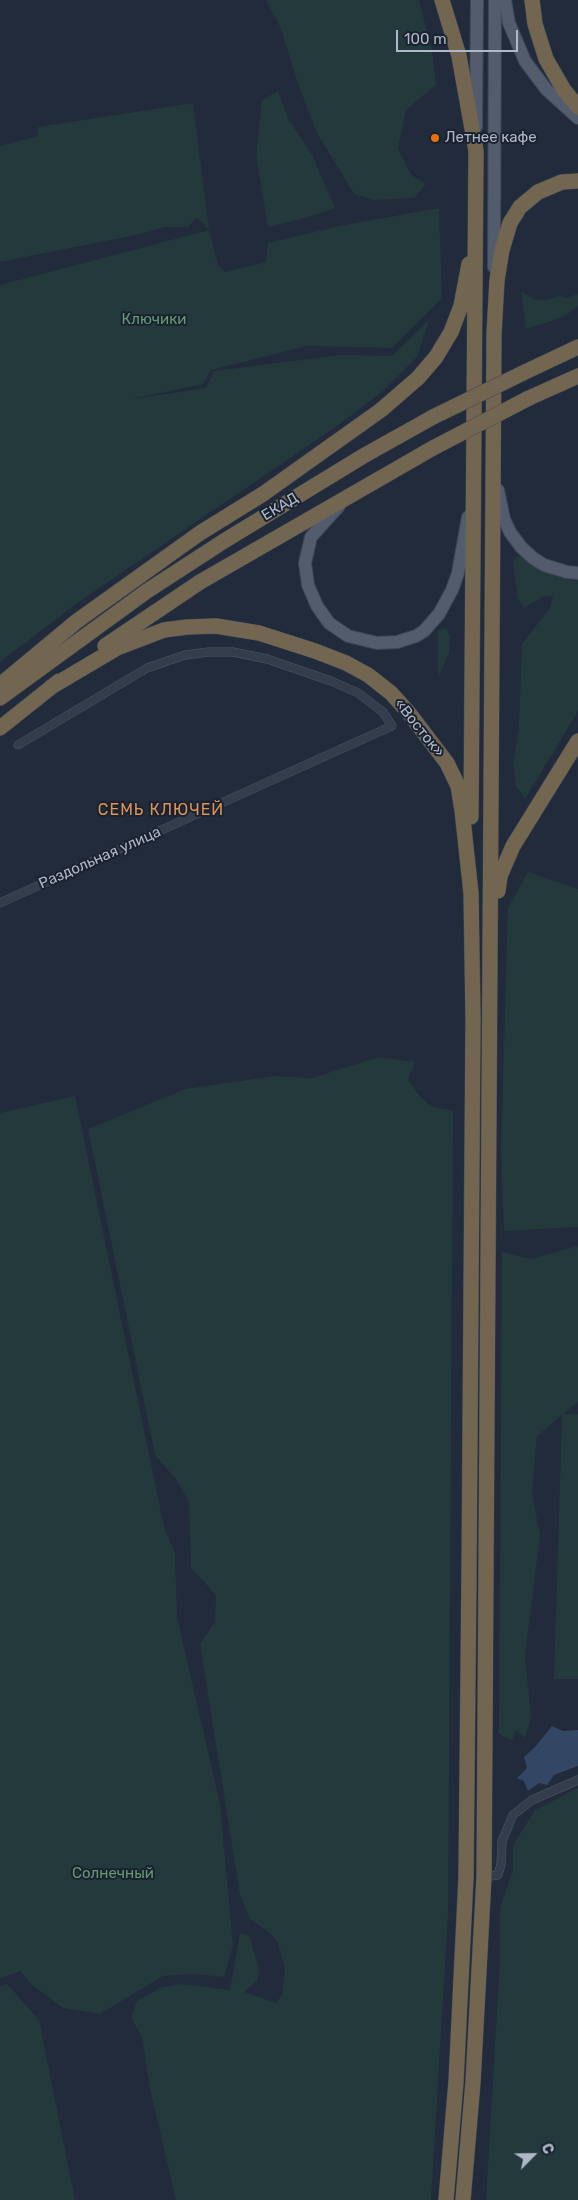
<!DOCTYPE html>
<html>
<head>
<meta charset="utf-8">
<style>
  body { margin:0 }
  #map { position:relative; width:578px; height:2200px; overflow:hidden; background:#212b3b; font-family:Rubik,sans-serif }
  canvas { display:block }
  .north { position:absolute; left:508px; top:2130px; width:50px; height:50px; -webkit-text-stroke:4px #1a2230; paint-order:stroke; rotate:67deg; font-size:14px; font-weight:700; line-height:20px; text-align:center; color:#afb8c8 }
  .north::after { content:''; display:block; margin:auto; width:18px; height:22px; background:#afb8c8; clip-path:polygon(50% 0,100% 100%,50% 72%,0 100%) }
  .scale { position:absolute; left:396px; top:30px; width:122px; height:22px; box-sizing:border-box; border:2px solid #afb8c8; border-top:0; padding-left:6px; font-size:15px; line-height:18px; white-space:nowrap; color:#afb8c8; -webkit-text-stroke:4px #1a2230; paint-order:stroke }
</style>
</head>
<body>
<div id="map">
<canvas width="578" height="2200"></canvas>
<div class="north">С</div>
<div class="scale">100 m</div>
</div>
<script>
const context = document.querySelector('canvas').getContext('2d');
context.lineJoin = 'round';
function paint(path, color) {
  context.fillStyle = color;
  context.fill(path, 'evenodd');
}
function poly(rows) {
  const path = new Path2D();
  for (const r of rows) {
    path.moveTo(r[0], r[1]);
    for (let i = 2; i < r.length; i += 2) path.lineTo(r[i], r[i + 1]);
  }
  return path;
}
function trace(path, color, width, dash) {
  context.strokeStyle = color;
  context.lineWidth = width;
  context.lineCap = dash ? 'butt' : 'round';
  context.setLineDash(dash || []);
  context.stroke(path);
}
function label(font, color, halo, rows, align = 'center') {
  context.font = font + ' Rubik,sans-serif';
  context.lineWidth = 4;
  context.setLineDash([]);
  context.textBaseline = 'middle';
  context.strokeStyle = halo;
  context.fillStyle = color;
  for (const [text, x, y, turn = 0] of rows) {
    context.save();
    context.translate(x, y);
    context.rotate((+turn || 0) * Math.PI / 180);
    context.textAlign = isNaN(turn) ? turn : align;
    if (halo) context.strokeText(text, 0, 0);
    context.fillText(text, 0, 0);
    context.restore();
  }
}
paint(poly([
  [266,0,419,0,432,51,436,85,406,110,398,148,411,175,426,184,414,198,374,200,354,194,317,133,298,84,281,29],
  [278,91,289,120,312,155,335,208,309,217,268,227,256,155,262,100],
  [193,103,209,231,218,265,225,272,266,262,268,243,344,225,439,208,442,298,392,348,307,346,211,370,203,384,132,399,206,388,214,371,341,355,392,356,429,320,417,357,382,392,337,426,80,601,0,662,0,285,209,230,197,217,188,227,165,227,141,234,0,262,0,146,38,136,38,127],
  [521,291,533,299,545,300,560,296,566,298,578,294,578,306,568,314,552,321,526,329],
  [525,556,531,565,573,581,578,580,578,711,525,799,516,786,513,763,519,727,522,644,550,608,553,596,542,597,524,608,518,599,513,564,516,557],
  [446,628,450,636,449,653,438,677,438,630],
  [528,872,578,889,578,1227,504,1231,501,1147,508,908],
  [379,1057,415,1062,408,1079,418,1094,430,1106,453,1111,448,1915,431,2200,176,2200,150,2089,142,2037,131,2018,137,2001,162,1987,181,1984,230,1990,240,1933,249,1936,259,1968,258,1980,244,1992,276,2003,282,1995,285,1969,278,1943,270,1933,250,1919,240,1895,200,1644,215,1622,216,1595,191,1568,189,1502,176,1479,155,1455,88,1129,185,1089,275,1076,312,1078],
  [75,1096,164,1527,175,1553,177,1617,220,1804,233,1945,224,1977,195,1974,163,1976,100,2014,63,2008,32,1985,20,1971,0,1979,0,1113],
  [578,1246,578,1402,563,1414,578,1414,578,1679,554,1679,562,1415,537,1436,532,1492,540,1536,525,1656,531,1716,525,1738,516,1730,512,1740,499,1734,502,1252,531,1259],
  [578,1788,578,2200,486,2200,500,1959,500,1907,513,1871,513,1845,535,1810],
  [7,1984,39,2020,75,2200,0,2200,0,1986]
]), '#23393c');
paint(poly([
  [552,1726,563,1731,578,1730,578,1766,554,1775,547,1785,539,1783,528,1791,524,1781,517,1778,527,1768,524,1757,535,1747]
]), '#334664');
const street = poly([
  [0,903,392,726,383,712,358,693,331,681,267,659,233,652,208,652,185,655,147,668,18,745],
  [484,1877,498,1875,501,1864,502,1841,513,1815,532,1800,578,1780]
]);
const primary = poly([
  [505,0,509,23,525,61,546,89,578,118],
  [476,127,477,0],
  [494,267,495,0],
  [498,490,504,519,510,532,521,547,533,558,544,565,567,572,578,573],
  [339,506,311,537,305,563,308,585,317,606,329,623,348,636,377,643,397,642,416,636,424,631,439,614,452,590,458,573,468,517]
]);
const highway = poly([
  [442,0,459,56,476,151,471,817],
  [532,0,535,24,546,59,564,90,578,107],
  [525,372,578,347],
  [529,398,578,376],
  [105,646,200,582,433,448],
  [0,685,77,621,200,533,263,494,381,410,418,378,436,357,451,332,461,306,469,264],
  [51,687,117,648,164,630,187,627,216,626,259,633,315,651,346,663,368,675,391,693,409,713,447,763,458,786,462,810,471,893,473,1018,469,1574,466,1877,456,2082,446,2200],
  [0,698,147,591,224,541,365,455,433,417],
  [0,728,59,681],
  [498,891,500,876,513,846,578,741],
  [463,2200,473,2082,484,1877,494,334,497,280,502,250,510,223,520,207,538,192,562,182,578,181]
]);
trace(street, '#4f5866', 9);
trace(primary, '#3e4655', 14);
trace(highway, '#3f4856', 16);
trace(street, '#343d4b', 8);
trace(primary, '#525c6c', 12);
trace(highway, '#726651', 15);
const highwayBridge = poly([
  [433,417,525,372],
  [433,448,529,398]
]);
trace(highwayBridge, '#3f4856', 16, []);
trace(highwayBridge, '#726651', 15);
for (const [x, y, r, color] of [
  [435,138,5,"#e8710a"]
]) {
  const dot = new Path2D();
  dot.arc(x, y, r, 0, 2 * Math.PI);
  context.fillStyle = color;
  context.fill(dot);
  trace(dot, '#1a2230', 2);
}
label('15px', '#afb8c8', '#1a2230', [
  ["Летнее кафе",445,138]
], 'left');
label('15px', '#659a72', '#1a2230', [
  ["Ключики",154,320],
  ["Солнечный",113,1874]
]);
label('15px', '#afb8c8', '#1a2230', [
  ["ЕКАД",280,507,-31],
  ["«Восток»",419,728,51],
  ["Раздольная улица",100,858,-24]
]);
context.letterSpacing = '1px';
label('16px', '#da9358', '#1a2230', [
  ["СЕМЬ КЛЮЧЕЙ",161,810]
]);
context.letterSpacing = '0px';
</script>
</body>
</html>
